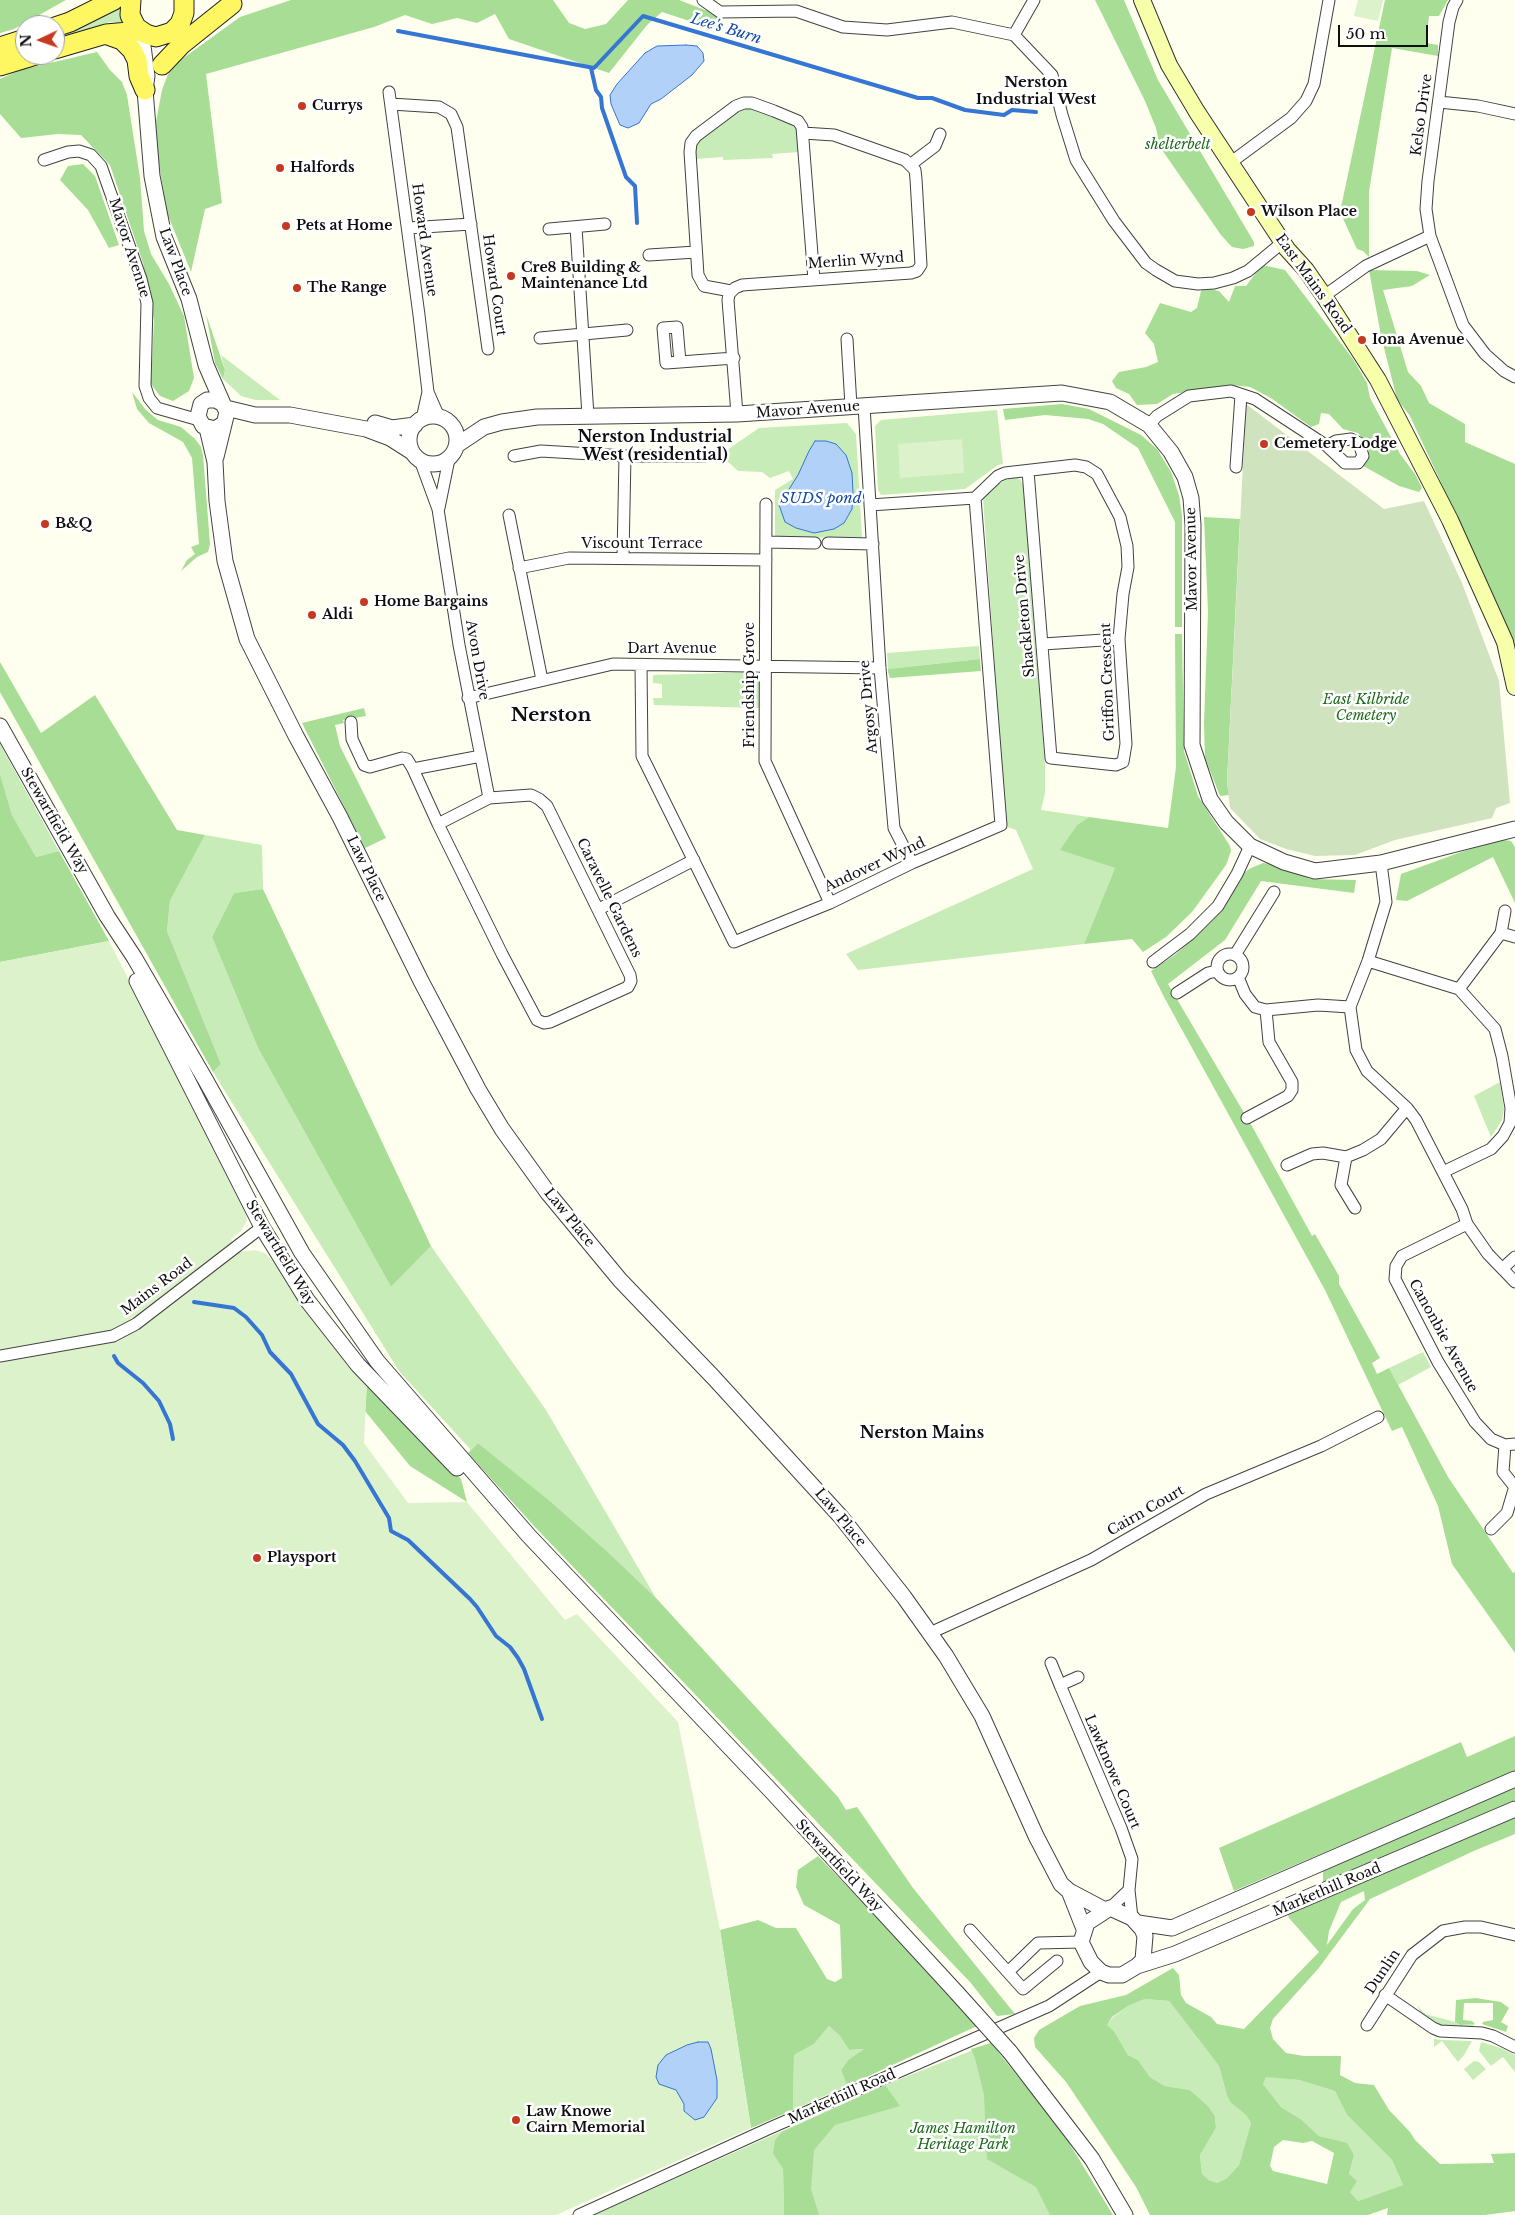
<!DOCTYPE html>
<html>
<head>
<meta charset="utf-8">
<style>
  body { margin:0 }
  #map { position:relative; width:1515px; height:2215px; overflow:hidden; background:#fffff0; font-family:"Libre Baskerville",serif }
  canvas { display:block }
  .north { position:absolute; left:15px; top:15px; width:50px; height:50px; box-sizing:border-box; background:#fff; border:1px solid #9f9f9f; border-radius:50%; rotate:267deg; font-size:14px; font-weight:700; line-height:20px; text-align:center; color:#0f0f0f }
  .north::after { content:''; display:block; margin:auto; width:18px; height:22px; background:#c6381f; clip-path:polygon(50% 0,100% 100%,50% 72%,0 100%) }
  .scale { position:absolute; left:1338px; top:25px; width:90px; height:22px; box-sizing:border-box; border:2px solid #0f0f0f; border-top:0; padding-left:6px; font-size:15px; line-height:18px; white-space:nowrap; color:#0f0f0f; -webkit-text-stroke:4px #fff; paint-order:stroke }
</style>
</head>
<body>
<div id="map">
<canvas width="1515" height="2215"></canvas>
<div class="north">N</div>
<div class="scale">50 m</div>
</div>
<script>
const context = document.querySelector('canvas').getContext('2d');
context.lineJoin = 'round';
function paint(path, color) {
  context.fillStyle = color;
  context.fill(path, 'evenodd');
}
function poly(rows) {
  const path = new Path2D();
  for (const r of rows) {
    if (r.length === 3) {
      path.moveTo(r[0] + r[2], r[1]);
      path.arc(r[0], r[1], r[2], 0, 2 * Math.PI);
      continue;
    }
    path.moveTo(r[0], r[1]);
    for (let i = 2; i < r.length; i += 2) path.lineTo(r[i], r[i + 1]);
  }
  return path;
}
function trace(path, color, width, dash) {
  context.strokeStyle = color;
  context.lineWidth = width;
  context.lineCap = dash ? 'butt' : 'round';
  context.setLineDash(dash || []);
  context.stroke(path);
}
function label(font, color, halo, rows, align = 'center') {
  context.font = font + ' "Libre Baskerville",serif';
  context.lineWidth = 5;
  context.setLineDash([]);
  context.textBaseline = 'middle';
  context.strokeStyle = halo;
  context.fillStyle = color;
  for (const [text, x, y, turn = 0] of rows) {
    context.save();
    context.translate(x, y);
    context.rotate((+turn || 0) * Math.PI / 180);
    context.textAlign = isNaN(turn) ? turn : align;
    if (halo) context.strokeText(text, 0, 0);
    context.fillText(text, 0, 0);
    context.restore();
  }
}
paint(poly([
  [125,6,127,24,109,22,68,38,59,38,66,33],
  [740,108,751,109,794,126,797,129,799,152,772,154,773,158,723,160,723,157,696,159,696,146,701,136],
  [221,355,280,400,256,400,241,396,223,379,225,370],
  [997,410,1003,464,998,465,965,489,881,495,878,490,875,426,881,420],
  [847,423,856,434,862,537,775,538,775,490,793,479,789,471,770,478,762,472,738,471,724,458,727,450,759,428],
  [1014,477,1020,479,1023,485,1045,765,1045,793,1041,810,1089,817,1077,825,1061,850,1115,868,1084,944,858,970,846,954,1033,869,1016,830,1008,827,1005,816,983,498,992,489,1004,481],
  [979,646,980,659,888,669,887,653],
  [760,672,760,708,654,705,653,698,662,698,662,684,653,683,653,675],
  [0,744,59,851,36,857,12,815,0,774],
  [205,835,262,845,263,889,234,893,212,937,258,1048,391,1287,431,1246,546,1410,656,1598,609,1553,550,1501,478,1443,471,1450,399,1371,213,1072,221,1064,167,931,170,901],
  [1500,1082,1504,1109,1502,1120,1491,1137,1474,1096],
  [1423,1352,1431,1367,1398,1385,1389,1368],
  [1145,1999,1169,2001,1219,2066,1227,2096,1231,2103,1246,2115,1251,2123,1239,2165,1227,2178,1217,2183,1209,2180,1202,2174,1200,2155,1216,2128,1215,2116,1208,2106,1190,2090,1165,2086,1150,2077,1138,2060,1128,2055,1114,2031,1107,2025,1112,2018,1128,2006],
  [1417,2005,1425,2014,1455,2022,1460,2025,1475,2024,1471,2028,1444,2026,1429,2020,1422,2015],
  [829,2026,840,2036,849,2050,865,2049,848,2060,841,2070,847,2086,793,2110,794,2055,814,2044],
  [1434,2039,1442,2040,1472,2041,1464,2055,1458,2062,1442,2041,1434,2047],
  [1481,2042,1501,2048,1515,2055,1515,2072,1503,2057,1491,2066,1479,2051],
  [991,2043,1080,2167,1109,2215,788,2215,782,2133,773,2154,783,2169,784,2215,594,2215,885,2085],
  [1474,2061,1479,2062,1486,2069,1473,2080,1464,2069],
  [1266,2076,1299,2080,1335,2091,1347,2115,1392,2160,1403,2185,1358,2201,1350,2192,1349,2174,1354,2155,1352,2151,1347,2144,1319,2136,1302,2120,1281,2107,1263,2084]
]), '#c8ecb7');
paint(poly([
  [0,0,66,0,14,29,0,33],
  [291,0,553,0,569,23,585,29,606,24,628,0,679,0,718,15,720,31,662,12,647,25,609,73,509,39,495,14,477,23,457,18,432,24,405,15,374,27,206,74,222,203,205,209,191,272,167,213,158,157,155,127,162,90,168,74,182,59,240,17],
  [1095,0,1124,0,1158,80,1254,242,1254,246,1243,249,1232,247,1221,235,1160,147,1156,128,1145,101],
  [1385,0,1448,0,1439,16,1429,16,1426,43,1438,45,1438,56,1392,48,1369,192,1369,257,1363,251,1357,249,1340,212],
  [97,52,110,70,122,82,127,95,140,178,144,231,151,254,169,284,184,316,194,378,189,391,173,401,160,396,151,384,154,320,143,263,110,165,81,135,58,134,21,138,0,114,0,79,20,70],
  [83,164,95,176,119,245,109,248,88,210,60,180,68,166],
  [1262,265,1285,270,1353,359,1367,383,1370,398,1400,454,1415,474,1422,488,1419,492,1399,486,1358,463,1370,456,1366,443,1358,433,1343,429,1329,414,1321,413,1319,424,1311,427,1271,398,1250,387,1232,385,1173,394,1157,404,1137,405,1129,394,1116,388,1112,381,1119,372,1146,367,1158,362,1154,344,1145,333,1160,303,1191,312,1197,308,1201,291,1206,288,1219,291,1229,302,1235,286,1246,286],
  [1369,270,1417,271,1430,275,1412,286,1383,290,1408,372,1421,386,1429,403,1465,424,1465,442,1515,464,1515,655,1499,607,1410,416,1397,399,1381,336],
  [206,314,225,370,223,379,215,363],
  [132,392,146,410,158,420,181,427,195,439,201,447,203,455,210,544,208,552,197,557,181,571,187,560,195,554,191,547,199,544,192,458,183,442,149,423,137,409],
  [1062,404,1089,409,1141,435,1157,449,1171,472,1179,495,1182,515,1182,627,1175,627,1175,522,1138,448,1103,424,1088,419,1045,415,1005,420,1003,409],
  [1204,517,1240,519,1227,782,1229,795,1220,796,1205,758,1204,723,1208,612],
  [1175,634,1182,634,1184,751,1198,796,1230,846,1231,851,1226,865,1192,912,1166,937,1143,952,1132,939,1084,944,1115,868,1060,850,1077,825,1089,817,1168,828,1176,767],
  [980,659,981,671,890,678,888,672,888,669],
  [0,662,41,733,95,695,177,830,205,835,170,901,167,931,221,1064,213,1072,0,692],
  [364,708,366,716,343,720,344,723,335,725,340,746,386,838,365,848,302,723],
  [0,774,12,815,36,857,59,851,109,941,0,962],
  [1497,839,1511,841,1515,847,1515,903,1493,857,1407,901,1396,900,1401,874],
  [1263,863,1279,865,1310,879,1356,880,1354,893,1261,881,1225,940,1168,984,1253,1128,1312,1236,1315,1234,1339,1276,1339,1284,1380,1358,1372,1363,1377,1374,1389,1368,1448,1477,1513,1573,1515,1572,1515,1653,1452,1564,1438,1506,1402,1427,1392,1431,1325,1290,1164,997,1151,971,1176,954,1213,920,1242,874,1251,868],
  [263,889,431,1246,391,1287,258,1048,212,937,234,893],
  [367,1383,461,1479,467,1502,410,1466,365,1411],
  [478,1443,550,1501,609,1553,656,1598,838,1797,846,1810,857,1807,913,1888,1015,2014,997,2016,970,1982,535,1527,468,1453],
  [1515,1736,1515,1771,1234,1891,1219,1848,1461,1742,1467,1757],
  [1515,1784,1515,1800,1323,1883,1323,1866],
  [1515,1814,1515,1834,1476,1850,1370,1899,1318,1969,1273,2019,1270,2028,1273,2039,1286,2053,1304,2056,1341,2056,1340,2075,1355,2083,1374,2085,1389,2110,1410,2132,1415,2140,1440,2164,1494,2163,1491,2154,1515,2153,1515,2211,1485,2215,1387,2215,1388,2208,1368,2215,1150,2215,1136,2187,1091,2119,1066,2082,1035,2047,1034,2038,1039,2030,1080,2006,1126,1995,1173,1968,1179,1975,1181,1995,1186,2003,1211,2017,1217,2024,1244,2029,1319,1952,1289,1918,1287,1912],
  [1364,1891,1365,1900,1353,1909,1327,1945,1329,1931,1341,1902],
  [1145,1999,1169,2001,1219,2066,1227,2096,1231,2103,1246,2115,1251,2123,1239,2165,1227,2178,1217,2183,1209,2180,1202,2174,1200,2155,1216,2128,1215,2116,1208,2106,1190,2090,1165,2086,1150,2077,1138,2060,1128,2055,1114,2031,1107,2025,1112,2017,1128,2006],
  [1266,2077,1299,2080,1335,2091,1347,2115,1392,2160,1403,2185,1358,2201,1350,2192,1357,2181,1349,2174,1354,2155,1352,2151,1347,2143,1319,2136,1302,2120,1281,2107,1263,2084],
  [1283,2140,1303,2143,1312,2141,1334,2153,1327,2184,1273,2171,1270,2166,1274,2147],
  [818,1856,940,1983,977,2026,847,2086,841,2070,848,2060,864,2049,849,2050,840,2036,829,2026,814,2044,794,2055,793,2110,751,2128,720,1930,758,1920,776,1928,796,1928,827,1979,835,1982,842,1978,840,1925,804,1905,796,1887,798,1870],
  [1476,1998,1501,2002,1509,2008,1501,2022,1508,2026,1506,2032,1482,2024,1483,2022,1493,2020,1493,2003,1464,2003,1463,2020,1472,2021,1475,2024,1460,2025,1455,2022,1456,2000],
  [991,2043,1063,2133,1113,2215,1050,2215,1036,2187,987,2159,984,2095,975,2058,971,2049],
  [885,2085,900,2106,835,2125,814,2150,811,2189,819,2215,784,2215,783,2169,773,2154,775,2140,782,2132]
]), '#a8dd96');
paint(poly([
  [1246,404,1384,509,1424,501,1462,583,1499,681,1510,803,1496,808,1492,818,1395,840,1355,855,1315,856,1286,849,1260,839,1230,808,1227,782]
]), '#d0e3bf');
paint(poly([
  [1358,0,1383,0,1378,21,1354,16],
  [962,439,964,473,900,478,898,444],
  [109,941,245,1208,247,1220,241,1231,231,1239,238,1252,255,1250,265,1253,273,1261,301,1304,367,1383,364,1443,408,1503,467,1502,565,1620,577,1614,678,1722,720,1930,751,2128,556,2215,0,2215,0,962]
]), '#dcf2ca');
const water = poly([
  [686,45,697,46,703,53,704,61,692,75,661,99,651,104,639,123,628,128,620,125,611,104,610,95,617,84,645,53,657,46,686,45],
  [815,441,826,441,836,444,846,455,852,473,853,492,852,509,844,523,834,529,814,533,796,528,785,522,779,505,798,475,809,451,815,441],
  [698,2042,708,2042,711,2049,717,2080,717,2098,704,2117,695,2120,684,2111,684,2104,676,2090,659,2084,656,2077,658,2065,666,2055,687,2045,698,2042]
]);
paint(water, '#b2d1f9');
trace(water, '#3575d4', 1);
trace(poly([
  [398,31,594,68,643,16,918,98,932,98,965,110,1004,115,1012,110,1036,112],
  [591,68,596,90,601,97,602,108,626,177,635,186,637,223],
  [194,1302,234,1308,246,1317,262,1335,270,1352,291,1374,318,1424,343,1445,355,1461,389,1518,391,1531,408,1540,470,1599,477,1607,496,1636,510,1647,518,1658,524,1669,542,1719],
  [114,1356,118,1363,143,1383,159,1401,170,1424,173,1439]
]), '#3575d4', 4);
const minor = poly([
  [703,0,720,12,796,11,843,27,887,30,952,22,1014,35,1052,75,1062,115,1076,160,1114,221,1146,263,1156,270,1175,281,1198,284,1214,283,1233,278,1248,271,1283,242],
  [1457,0,1453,7,1449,22,1428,181,1426,209,1430,236,1463,325,1485,354,1504,371,1515,377],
  [1014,35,1034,0],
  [389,92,419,315,428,392,422,419],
  [1439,102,1478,106,1515,114],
  [391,104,439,107,451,114,457,127,488,349],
  [44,160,68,152,79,151,91,155,101,166,141,279,147,303,145,386,149,398,157,408,199,420],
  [1230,163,1291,118,1306,101,1314,84,1329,0],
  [910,165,935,146,940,134],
  [576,227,588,416],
  [408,228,471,224],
  [549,229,605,224],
  [649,255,696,252],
  [731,291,704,286,698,275,690,152,691,143,696,136,736,106,744,103,752,103,774,111,798,121,802,127,814,280],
  [1324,296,1366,266,1430,236],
  [540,338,627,330],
  [847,339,851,406],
  [680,362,677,327,663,328,666,363,680,362,734,358],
  [428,392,439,417],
  [864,406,880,668,894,828,912,863],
  [737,414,728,300,729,294,735,288,742,285,911,273,917,271,921,265,916,179,915,170,905,160,834,135,803,133],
  [1149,425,1157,416,1189,396,1231,391,1255,399,1327,446,1345,463,1358,463,1363,456,1359,443,1351,439,1336,441,1327,446],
  [514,456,541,451,625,456,705,456],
  [420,460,438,509,459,645,489,798],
  [1236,467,1241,395],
  [766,504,765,761,830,903],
  [870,505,975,498,998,476,1005,473,1075,465,1086,467,1097,474,1120,517,1127,546,1128,567,1123,594,1119,639,1126,744,1123,762,1116,765,1051,758,1028,471],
  [439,508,449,459],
  [509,515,542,680],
  [766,542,815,543],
  [828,543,873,544],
  [623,557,625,456],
  [519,568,569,558,766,560],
  [1043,644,1119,639],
  [641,665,642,756,734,942,830,903,912,863,1001,825,975,498],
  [468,698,613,664,880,668],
  [351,722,352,739,364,765,370,767,402,758,407,759,413,769,481,756],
  [413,769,438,824,502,954,537,1020,544,1023,550,1022,628,987,631,981,630,975,547,806,539,799,531,795,489,798,438,824],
  [1381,863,1386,902,1368,961,1350,1007,1356,1050,1367,1071,1407,1108,1416,1120,1462,1209,1467,1224,1488,1254,1515,1282],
  [599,909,694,860],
  [1501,933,1515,937],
  [1230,967,13],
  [1235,955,1274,892],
  [1368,961,1459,989,1495,1029,1502,1056,1511,1108,1510,1123,1503,1136,1491,1149,1443,1172],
  [1153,962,1190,934,1218,906,1237,874,1250,846],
  [1238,977,1245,994,1255,1007,1266,1010,1318,1005,1350,1007],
  [1459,989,1501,933,1505,911],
  [1177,993,1208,973,1217,971],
  [1247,1118,1288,1096,1292,1090,1292,1082,1269,1042,1266,1010],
  [1346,1157,1341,1185,1355,1208],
  [1287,1165,1312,1154,1323,1153,1346,1157,1363,1150,1381,1139,1407,1108],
  [1467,1224,1402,1256,1396,1266,1395,1279,1438,1362,1475,1422,1491,1439,1505,1445,1515,1444],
  [1503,1268,1515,1257],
  [0,1356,113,1336,136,1324,262,1227],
  [1505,1445,1503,1472,1514,1486],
  [1491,1529,1507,1513,1515,1486],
  [930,1633,1091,1560,1206,1494,1321,1446,1378,1417],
  [1051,1663,1060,1685],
  [1078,1677,1060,1685,1121,1828,1132,1859,1129,1890],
  [1110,1908,1129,1890,1132,1918],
  [970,1930,1023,1989,1057,1961],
  [1008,1972,1038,1943,1081,1942],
  [1385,1995,1433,2028,1440,2031,1482,2033,1493,2036,1515,2047],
  [1367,2025,1412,1955,1443,1931,1465,1927,1481,1927,1515,1935],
  [579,2215,770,2128,1049,2006,1101,1972]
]);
const tertiary = poly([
  [141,31,147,76,145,90,152,176,164,237,189,299,206,365,223,404],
  [226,408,255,415,290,415,366,429,390,438,412,452],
  [433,440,24],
  [375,423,392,428,415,425],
  [207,428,215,462,217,501,225,561,247,639,296,736,340,817,421,981,478,1089,502,1129,548,1193,620,1280,714,1378,841,1517,904,1597,946,1656,982,1716,1036,1836,1061,1884,1069,1891,1105,1910],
  [457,445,484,427,502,422,537,417,737,414,1062,393,1110,402,1149,425,1171,452,1185,477,1191,498,1193,525,1192,745,1210,799,1226,822,1250,846,1284,862,1315,871,1381,863,1515,829],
  [216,457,227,412,223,404,216,400,207,400,201,404,198,416,203,426,215,429,223,424],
  [0,726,107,916,134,957,205,1079,302,1253,377,1361,529,1536,774,1794,957,1993],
  [137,981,262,1227,307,1300,358,1365,457,1468],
  [1069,1891,1084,1929],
  [1138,1923,1172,1928,1515,1779],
  [1137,1966,1143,1960,1145,1936,1142,1929,1132,1918,1110,1908,1087,1923,1081,1942,1091,1962,1101,1972,1109,1975,1122,1975,1137,1966,1175,1954,1515,1809],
  [1010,2052,1092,2159,1125,2215]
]);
const secondary = poly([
  [1142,0,1169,65,1197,112,1287,249,1306,270,1324,296,1378,380,1450,520,1505,642,1515,687]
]);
const primary = poly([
  [131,0,130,15,136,27,146,34,156,37,172,32,180,24,184,13,184,0],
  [55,27,70,22,114,0],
  [108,35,122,40,132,50,137,60,139,76,145,90],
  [0,47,25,39],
  [55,49,106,34,141,31],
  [162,65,182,44,232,4],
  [0,66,36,55]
]);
trace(minor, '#424242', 13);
trace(tertiary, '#424242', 17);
trace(secondary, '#313131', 18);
trace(primary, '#202020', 21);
trace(minor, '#fff', 11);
trace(tertiary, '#fff', 15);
trace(secondary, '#f8ffab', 16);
trace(primary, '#fff761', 19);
const tertiaryBridge = poly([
  [957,1993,1010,2052]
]);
trace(tertiaryBridge, '#424242', 17, []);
trace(tertiaryBridge, '#fff', 15);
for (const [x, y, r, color] of [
  [302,106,5,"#c6381f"],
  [280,168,5,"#c6381f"],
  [1251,212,5,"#c6381f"],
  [286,226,5,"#c6381f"],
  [511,276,5,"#c6381f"],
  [297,288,5,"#c6381f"],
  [1362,340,5,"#c6381f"],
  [1264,444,5,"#c6381f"],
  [45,524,5,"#c6381f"],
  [364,602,5,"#c6381f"],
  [312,615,5,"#c6381f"],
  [257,1558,5,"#c6381f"],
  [516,2120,5,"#c6381f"]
]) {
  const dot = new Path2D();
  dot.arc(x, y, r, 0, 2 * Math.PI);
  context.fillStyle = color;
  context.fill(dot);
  trace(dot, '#fff', 2);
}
label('bold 14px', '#0f0f0f', '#fff', [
  ["Currys",312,106],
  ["Halfords",290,168],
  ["Wilson Place",1261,212],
  ["Pets at Home",296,226],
  ["Cre8 Building &",521,268],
  ["Maintenance Ltd",521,284],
  ["The Range",307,288],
  ["Iona Avenue",1372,340],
  ["Cemetery Lodge",1274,444],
  ["B&Q",55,524],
  ["Home Bargains",374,602],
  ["Aldi",322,615],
  ["Playsport",267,1558],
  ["Law Knowe",526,2112],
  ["Cairn Memorial",526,2128]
], 'left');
label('14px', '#0f0f0f', '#fff', [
  ["Kelso Drive",1422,115,-82],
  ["Howard Avenue",424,240,82],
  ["Mavor Avenue",129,248,72],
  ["Merlin Wynd",856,261,-4],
  ["Law Place",175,262,70],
  ["East Mains Road",1313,284,54],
  ["Howard Court",494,285,82],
  ["Mavor Avenue",808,410,-4],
  ["Viscount Terrace",642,544],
  ["Mavor Avenue",1192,559,-91],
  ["Shackleton Drive",1025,616,-95],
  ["Dart Avenue",672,649],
  ["Avon Drive",477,660,80],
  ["Griffon Crescent",1108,682,-92],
  ["Friendship Grove",750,685,-90],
  ["Argosy Drive",869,707,-95],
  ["Stewartfield Way",54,821,60],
  ["Andover Wynd",875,865,-25],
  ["Law Place",366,869,64],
  ["Caravelle Gardens",609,898,64],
  ["Law Place",569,1218,51],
  ["Stewartfield Way",280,1253,59],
  ["Mains Road",157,1287,-37],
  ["Canonbie Avenue",1443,1336,61],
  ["Cairn Court",1146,1511,-30],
  ["Law Place",840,1518,50],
  ["Lawknowe Court",1112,1772,67],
  ["Stewartfield Way",839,1866,47],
  ["Markethill Road",1327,1890,-23],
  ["Dunlin",1383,1972,-56],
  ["Markethill Road",842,2097,-24]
]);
label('italic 14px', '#1c6a1b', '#fff', [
  ["shelterbelt",1178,145],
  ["East Kilbride",1366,700],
  ["Cemetery",1366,716],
  ["James Hamilton",963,2129],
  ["Heritage Park",963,2145]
]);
label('italic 15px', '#1148a7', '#fff', [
  ["Lee's Burn",726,29,17],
  ["SUDS pond",821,499]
]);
label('bold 15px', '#0f0f0f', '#fff', [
  ["Nerston",1036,83],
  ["Industrial West",1036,100]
]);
label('bold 16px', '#0f0f0f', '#fff', [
  ["Nerston Industrial",655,437],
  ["West (residential)",655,455],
  ["Nerston Mains",922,1433]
]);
label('bold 19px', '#0f0f0f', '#fff', [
  ["Nerston",551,716]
]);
</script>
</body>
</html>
